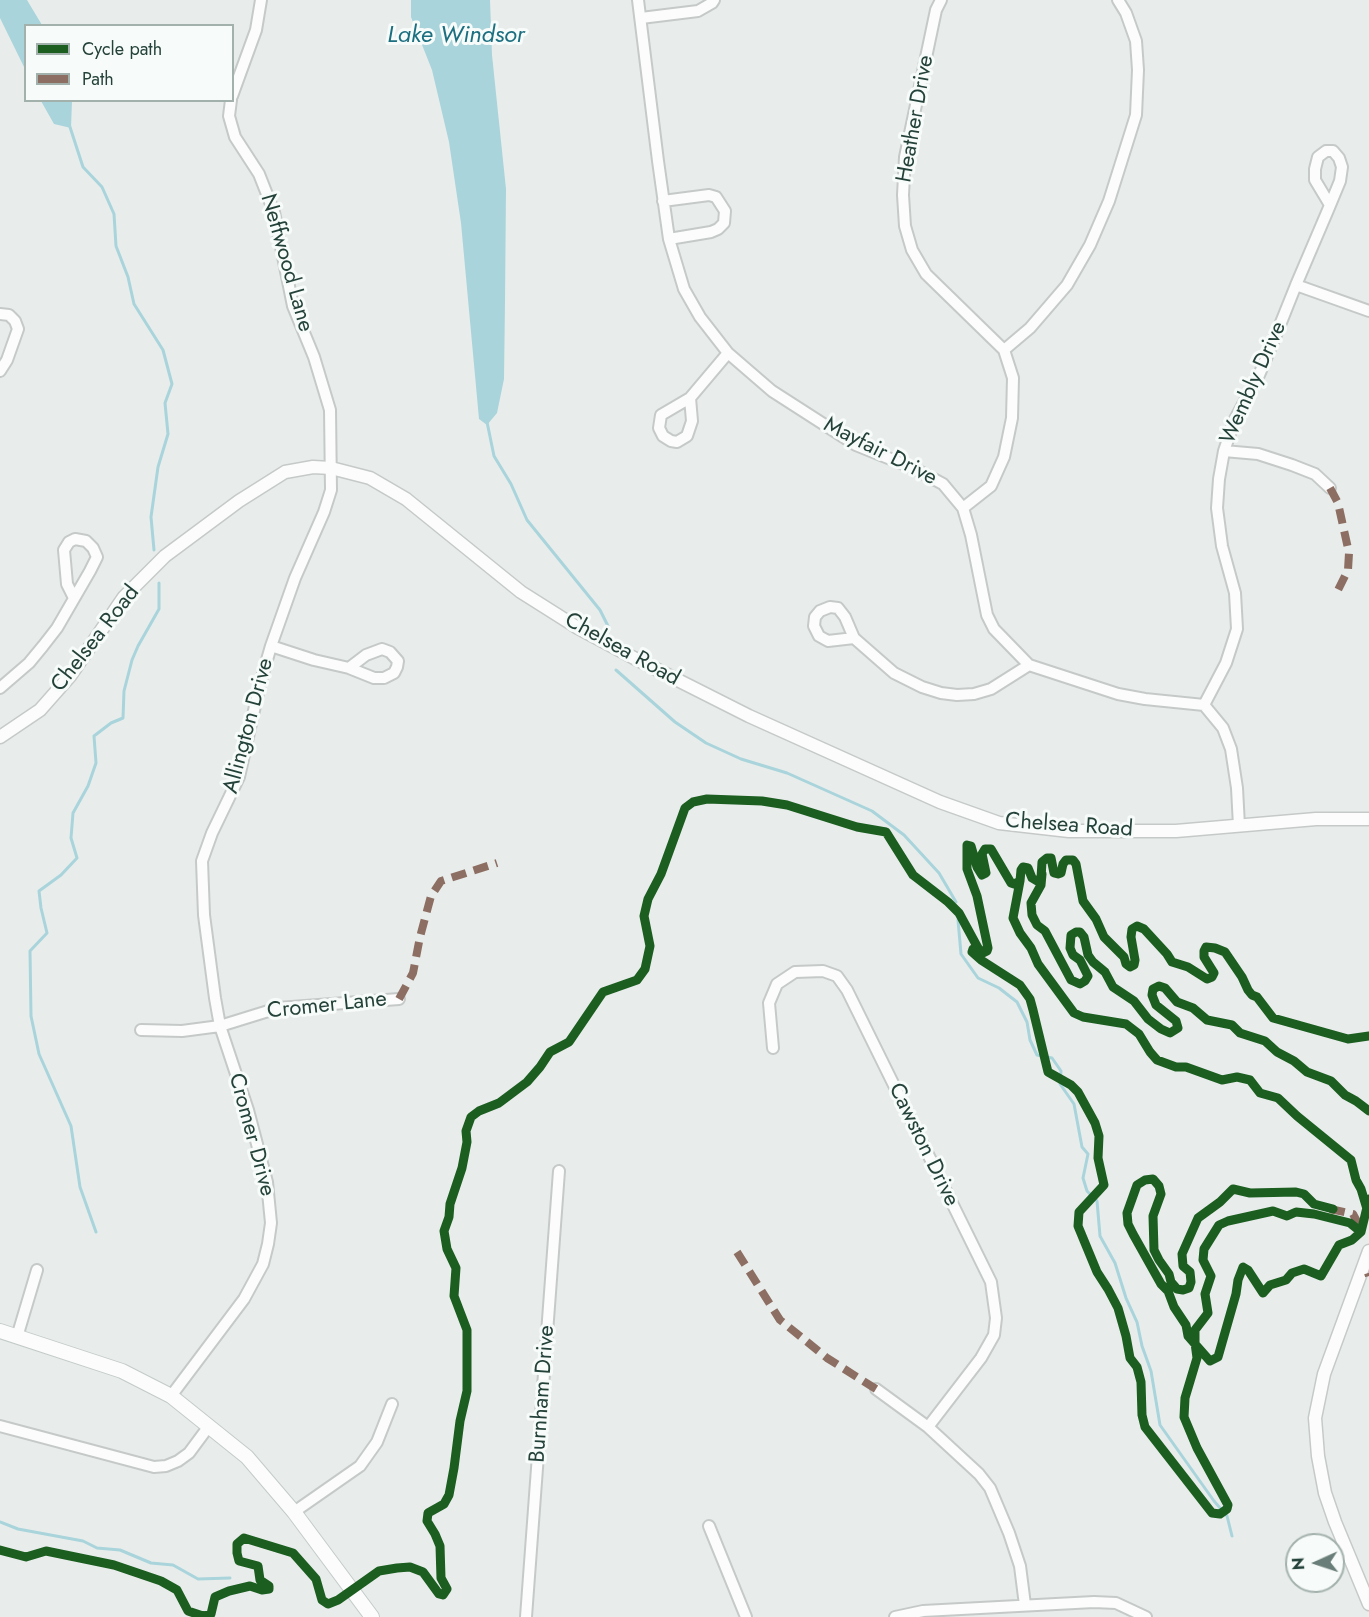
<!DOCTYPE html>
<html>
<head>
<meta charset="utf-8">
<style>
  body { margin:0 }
  #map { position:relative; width:1369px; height:1617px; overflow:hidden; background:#e8edeb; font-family:Jost,sans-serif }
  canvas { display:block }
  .legend { position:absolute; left:24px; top:24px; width:210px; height:78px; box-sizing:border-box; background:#f7fbf9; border:2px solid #a3b1ad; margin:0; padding:8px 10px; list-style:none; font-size:18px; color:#24423a }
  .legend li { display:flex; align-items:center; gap:12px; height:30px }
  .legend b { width:30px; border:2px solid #a3b1ad }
  .north { position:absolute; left:1285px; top:1533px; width:60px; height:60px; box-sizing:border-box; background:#f7fbf9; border:2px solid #a3b1ad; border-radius:50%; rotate:267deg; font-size:16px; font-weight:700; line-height:24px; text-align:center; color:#24423a }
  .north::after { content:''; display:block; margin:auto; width:21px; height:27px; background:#697e78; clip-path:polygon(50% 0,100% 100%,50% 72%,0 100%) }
</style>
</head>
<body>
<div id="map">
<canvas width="1369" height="1617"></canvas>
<ul class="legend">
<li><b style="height:8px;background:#1b5e20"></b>Cycle path</li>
<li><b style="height:8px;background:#8d6e63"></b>Path</li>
</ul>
<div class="north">N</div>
</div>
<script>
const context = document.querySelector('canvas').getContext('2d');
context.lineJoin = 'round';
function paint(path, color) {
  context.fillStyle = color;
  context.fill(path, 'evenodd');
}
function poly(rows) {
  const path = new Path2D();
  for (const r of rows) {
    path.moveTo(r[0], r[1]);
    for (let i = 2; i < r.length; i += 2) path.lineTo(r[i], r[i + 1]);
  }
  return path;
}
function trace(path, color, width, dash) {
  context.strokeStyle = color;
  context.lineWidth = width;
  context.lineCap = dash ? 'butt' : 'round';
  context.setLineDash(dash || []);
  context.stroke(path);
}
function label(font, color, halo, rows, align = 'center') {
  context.font = font + ' Jost,sans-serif';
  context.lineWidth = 6;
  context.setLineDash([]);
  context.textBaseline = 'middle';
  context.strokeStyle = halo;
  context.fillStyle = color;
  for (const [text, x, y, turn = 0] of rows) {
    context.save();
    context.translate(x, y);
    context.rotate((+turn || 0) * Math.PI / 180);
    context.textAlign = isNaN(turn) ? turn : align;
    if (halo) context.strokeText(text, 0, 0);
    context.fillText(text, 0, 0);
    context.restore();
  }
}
paint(poly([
  [0,0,27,0,42,25,26,26,25,69,0,18],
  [411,0,490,0,492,55,506,189,505,302,504,379,497,413,487,425,479,419,461,223,449,142,432,70,411,17],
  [41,101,72,101,71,128,54,124]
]), '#a9d4db');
trace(poly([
  [69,124,83,167,102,187,114,214,116,246,128,277,134,304,163,350,172,384,165,403,168,434,158,467,151,517,154,550],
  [487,422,494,456,511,484,527,520,600,610,608,626],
  [616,670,675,722,706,743,741,759,787,773,872,811,904,835,939,873,956,902],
  [958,920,961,954,978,978,999,988,1017,1002,1027,1022,1030,1040,1037,1055,1052,1058,1061,1071,1060,1084,1074,1104,1082,1147,1088,1154,1083,1178,1087,1191,1097,1201,1100,1236,1115,1263,1126,1298,1137,1322,1142,1346,1151,1371,1160,1425,1214,1501,1227,1516,1232,1536],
  [96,1232,80,1187,71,1126,39,1054,31,1016,30,951,47,933,41,908,39,891,61,875,77,858,71,838,73,813,88,786,96,763,94,736,111,723,123,718,124,691,132,660,138,646,159,609,159,583],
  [0,1522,18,1529,83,1541,97,1548,120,1550,151,1563,173,1565,198,1579,230,1578]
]), '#a9d4db', 3);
const minor = poly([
  [638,0,658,161,669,239,684,289,700,317,728,353,772,391,856,445,913,468,943,484,963,508,971,535,987,615,994,629,1029,665,1118,694,1145,699,1204,705,1223,728,1231,749,1237,788,1239,826],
  [941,0,936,10,905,157,903,195,905,226,912,250,926,274,1004,350,1013,378,1012,418,1004,457,991,486,963,508],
  [641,18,698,11,712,3,714,0],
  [232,96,256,30,261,0],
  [663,201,709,195,716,197,725,211,724,223,718,229,711,232,669,239],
  [1296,285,1369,311],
  [0,314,9,315,15,321,18,329,7,360,0,371],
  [1004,350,1030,328,1067,285,1090,245,1109,201,1136,115,1138,70,1136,41,1126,13,1118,0],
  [690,398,692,421,687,436,677,442,671,441,663,436,659,428,661,415,690,398,728,353],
  [1224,451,1258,454,1292,465,1315,474,1330,488],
  [854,638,828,641,819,636,814,626,815,617,820,611,830,607,838,608,845,617,854,638,894,673,922,687,941,693,957,695,974,694,991,689,1029,665],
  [271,646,314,660,349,668],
  [382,649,390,652,398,661,397,667,394,673,384,678,374,678,349,668,366,655,382,649],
  [0,688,29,663,43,646,57,628,90,571,97,557,93,548,86,541,75,539,69,542,64,550,67,584,74,598],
  [1204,705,1226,663,1237,629,1235,593,1222,546,1217,508,1219,479,1224,451,1235,419,1259,375,1278,330,1296,285,1328,210,1340,181,1342,167,1339,158,1333,151,1326,151,1318,157,1315,169,1315,180,1330,205],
  [141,1030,182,1031,220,1026,278,1008,399,999],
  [773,1048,769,1003,777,984,795,972,823,971,837,976,847,990,991,1282,996,1318,994,1335,981,1358,928,1427],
  [17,1337,37,1270],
  [876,1389,928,1427,979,1474,990,1488,1009,1533,1020,1566,1025,1605],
  [171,1396,244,1299,263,1264,268,1244,271,1223,267,1182,248,1110,220,1026,215,998,204,915,202,861,212,833,239,777,260,684,271,646,295,578,324,512,331,490,330,410,314,357,293,306,274,212,259,174,235,137,229,116,231,100],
  [0,1426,154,1467,166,1466,178,1461,189,1453,209,1426],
  [294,1512,360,1466,377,1442,392,1404],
  [709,1526,746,1617],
  [526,1617,559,1171],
  [895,1617,923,1611,1094,1602,1116,1603,1146,1617]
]);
const tertiary = poly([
  [0,737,40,710,70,676,124,597,165,556,239,501,285,472,313,467,331,468,370,478,406,499,521,592,578,628,634,658,749,716,940,802,999,823,1069,831,1176,831,1316,819,1369,819],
  [1369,1251,1324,1374,1315,1418,1318,1456,1325,1493,1335,1522,1369,1604]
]);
const secondary = poly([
  [0,1331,122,1371,171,1396,247,1457,294,1512,372,1617]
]);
trace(minor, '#c5cac8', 14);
trace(tertiary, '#c5cac8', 15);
trace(secondary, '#c3cbc8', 16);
trace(minor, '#fcfcfc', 10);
trace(tertiary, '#fcfcfc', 12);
trace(secondary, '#fcfcfc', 14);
trace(poly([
  [1330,488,1338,503,1349,553,1348,570,1337,592],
  [399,999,413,973,420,937,431,896,441,881,497,863],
  [1330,1209,1353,1214,1360,1227],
  [737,1252,780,1320,827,1358,876,1389],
  [1368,1273,1369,1276]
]), '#8d6e63', 8, [15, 8]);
trace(poly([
  [1042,874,1041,885,1031,903,1032,915,1037,925,1045,931,1071,980,1080,984,1085,981,1088,976,1080,960,1073,955,1070,948,1071,935,1076,932,1080,932,1084,937,1088,955,1093,962,1105,972,1113,987,1134,1001,1148,1019,1161,1029,1170,1033,1178,1028,1176,1021,1156,1005,1152,995,1153,989,1159,986,1165,988,1177,1002,1193,1008,1207,1020,1232,1025,1240,1033,1265,1041,1277,1052,1294,1061,1307,1072,1331,1081,1345,1095,1356,1101,1369,1111],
  [1020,881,1013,918,1020,933,1031,948,1038,964,1074,1013,1083,1017,1126,1024,1139,1034,1150,1052,1157,1060,1176,1067,1186,1067,1222,1080,1237,1077,1250,1080,1260,1093,1278,1098,1297,1116,1351,1160,1356,1180,1361,1189,1367,1209],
  [973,949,972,952,981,960,1020,985,1030,999,1033,1010,1048,1072,1071,1085,1078,1092,1095,1123,1099,1136,1098,1158,1104,1185,1079,1212,1078,1226,1097,1272,1108,1289,1118,1308,1126,1336,1130,1358,1137,1367,1141,1382,1142,1415,1145,1427,1212,1513,1220,1514,1227,1509,1228,1505,1197,1448,1184,1417,1185,1398,1197,1358,1195,1343,1195,1330,1208,1313,1205,1294,1211,1276,1203,1260,1204,1249,1219,1225,1228,1221,1273,1211,1287,1216,1296,1212,1314,1214,1350,1223,1361,1232],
  [1333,1209,1314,1204,1304,1194,1296,1192,1250,1193,1233,1189,1220,1202,1198,1218,1182,1254,1183,1266,1190,1272,1191,1282,1189,1288,1183,1290,1177,1289,1171,1282,1169,1274,1159,1260,1154,1250,1153,1216,1161,1194,1159,1186,1153,1179,1145,1180,1137,1185,1127,1213,1128,1224,1133,1234,1161,1284,1168,1291,1174,1307,1186,1325,1188,1336,1210,1361,1218,1357,1236,1294,1238,1280,1243,1267,1248,1270,1263,1293,1270,1285,1286,1280,1292,1273,1304,1269,1321,1276,1339,1245,1352,1240,1361,1232,1369,1199],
  [0,1550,26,1557,46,1551,114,1565,161,1581,177,1590,188,1611,203,1616,211,1614,215,1597,229,1591,250,1586,262,1590,269,1589,269,1586,260,1580,258,1566,239,1561,237,1553,237,1544,244,1538,293,1553,316,1579,322,1600,328,1604,338,1600,379,1571,397,1568,410,1567,423,1572,439,1594,443,1595,447,1589,441,1578,440,1546,435,1534,427,1521,428,1513,444,1504,449,1495,454,1468,460,1421,467,1391,467,1330,454,1296,456,1268,447,1249,444,1231,449,1217,450,1204,462,1168,467,1142,466,1131,471,1117,479,1111,499,1103,527,1082,540,1067,550,1052,569,1042,603,992,637,980,645,969,650,946,644,916,648,899,661,874,685,808,693,802,707,799,762,801,787,805,857,827,886,832,913,875,948,902,959,913,978,948,983,953,987,951,988,948,977,896,967,869,967,845,971,846,977,867,982,875,986,873,982,854,985,849,991,849,1011,883,1014,884,1020,881,1021,870,1023,867,1028,868,1032,878,1037,881,1041,878,1042,862,1047,858,1051,858,1054,873,1058,874,1061,873,1063,864,1066,860,1073,860,1076,864,1083,901,1096,919,1104,937,1124,957,1126,964,1130,967,1134,965,1135,960,1131,937,1132,929,1137,926,1144,929,1167,954,1172,962,1188,967,1207,979,1212,977,1214,973,1204,957,1204,951,1206,947,1215,948,1225,952,1242,977,1248,990,1252,995,1257,997,1273,1018,1348,1039,1369,1036]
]), '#1b5e20', 9);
label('22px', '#24423a', '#f7fbf9', [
  ["Heather Drive",916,119,-80],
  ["Neffwood Lane",286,263,74],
  ["Wembly Drive",1254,383,-66],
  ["Mayfair Drive",880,452,27],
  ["Chelsea Road",96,639,-52],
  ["Chelsea Road",622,650,29],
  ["Allington Drive",249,726,-75],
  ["Chelsea Road",1069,826,4],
  ["Cromer Lane",327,1006,-6],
  ["Cromer Drive",251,1135,75],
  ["Cawston Drive",923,1145,64],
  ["Burnham Drive",543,1394,-86]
]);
label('italic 24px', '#1c6f80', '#f7fbf9', [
  ["Lake Windsor",456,36]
]);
</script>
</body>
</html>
